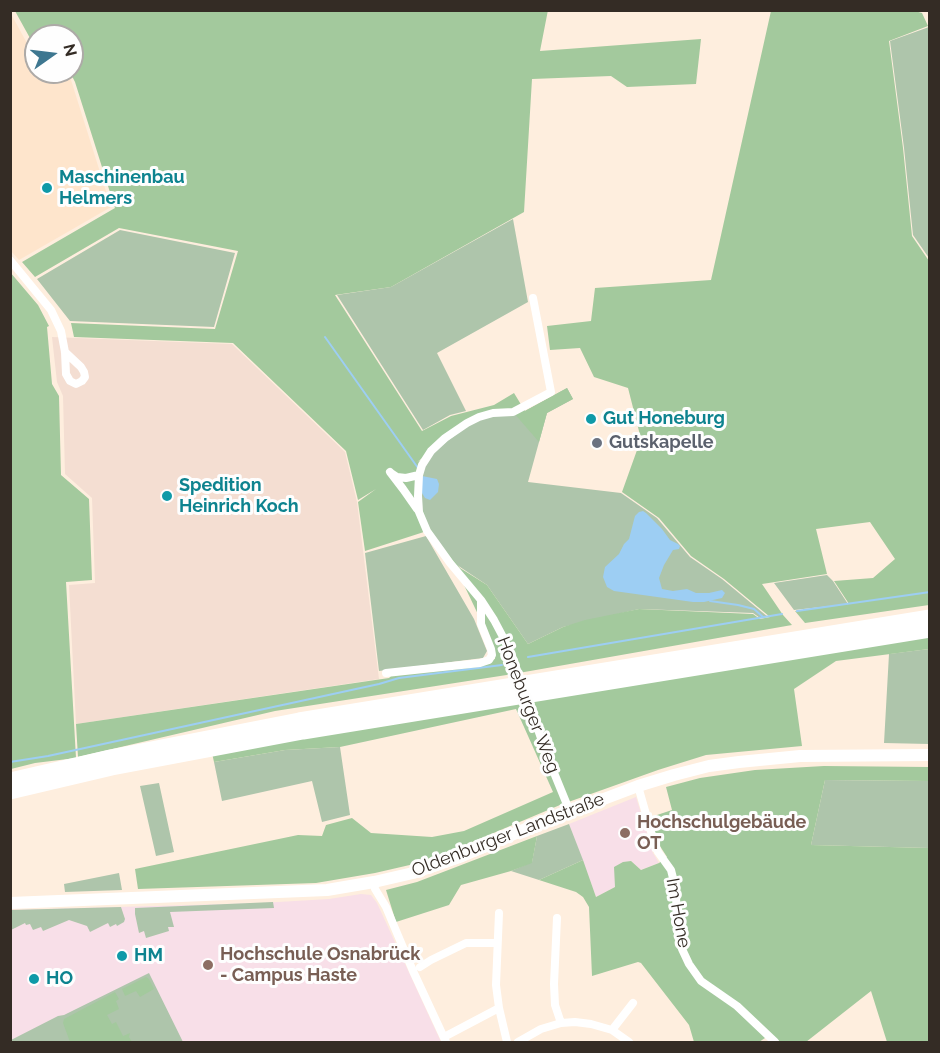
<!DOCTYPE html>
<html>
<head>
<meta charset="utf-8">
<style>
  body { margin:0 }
  #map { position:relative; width:940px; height:1053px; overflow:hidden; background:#feeede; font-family:Raleway,sans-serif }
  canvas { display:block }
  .frame { position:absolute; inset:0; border:12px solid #342c25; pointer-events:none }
  .north { position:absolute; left:24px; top:24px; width:60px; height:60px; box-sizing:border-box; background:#fefefe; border:2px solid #adaaa7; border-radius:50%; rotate:76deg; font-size:16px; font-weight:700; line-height:24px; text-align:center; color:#342c25 }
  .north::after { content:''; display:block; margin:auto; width:21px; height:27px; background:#3e7790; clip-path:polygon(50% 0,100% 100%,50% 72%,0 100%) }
</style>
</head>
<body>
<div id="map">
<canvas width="940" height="1053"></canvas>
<div class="frame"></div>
<div class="north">N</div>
</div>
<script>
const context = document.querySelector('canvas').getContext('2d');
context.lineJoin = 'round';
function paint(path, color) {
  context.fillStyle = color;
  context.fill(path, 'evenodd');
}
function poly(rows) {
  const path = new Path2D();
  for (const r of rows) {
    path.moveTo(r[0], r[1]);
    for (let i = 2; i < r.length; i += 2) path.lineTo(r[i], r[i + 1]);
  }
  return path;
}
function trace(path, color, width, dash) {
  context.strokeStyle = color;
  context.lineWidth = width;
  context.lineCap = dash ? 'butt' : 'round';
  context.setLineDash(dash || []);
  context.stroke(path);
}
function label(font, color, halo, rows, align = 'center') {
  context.font = font + ' Raleway,sans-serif';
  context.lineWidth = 6;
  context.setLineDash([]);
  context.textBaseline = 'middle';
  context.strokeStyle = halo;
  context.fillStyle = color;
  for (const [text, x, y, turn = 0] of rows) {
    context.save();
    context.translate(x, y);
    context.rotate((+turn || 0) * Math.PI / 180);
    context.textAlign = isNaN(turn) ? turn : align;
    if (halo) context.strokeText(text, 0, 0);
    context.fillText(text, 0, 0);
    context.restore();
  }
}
paint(poly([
  [52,337,232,344,345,452,357,502,379,679,76,724,69,585,95,583,92,498,65,474,63,396,57,382]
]), '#f4ded2');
paint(poly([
  [10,12,34,56,36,56,36,72,67,72,71,80,111,207,19,260,10,250]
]), '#fee5cc');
paint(poly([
  [636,797,653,853,659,863,641,870,631,861,615,887,596,897,569,824],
  [361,894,371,895,377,903,441,1042,11,1042,10,910,261,903,329,899]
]), '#f8dfe8');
paint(poly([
  [929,27,930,27,929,258,913,235,904,148,890,41],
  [513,219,528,302,437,353,466,411,450,415,423,430,337,295,391,287],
  [120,230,235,253,214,327,70,321,37,279],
  [567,388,573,399,547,413,528,482,621,493,657,518,690,557,722,579,768,617,760,618,753,613,639,609,563,627,528,644,487,585,454,563,427,531,419,512,419,475,426,457,479,417,522,407,525,411],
  [426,536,474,619,487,651,483,658,379,671,365,553],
  [827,575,833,581,848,604,794,610,774,583],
  [929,649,929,744,884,743,889,654],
  [340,747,350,815,322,822,312,781,222,801,214,762,285,750],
  [825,780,929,781,929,848,811,845],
  [159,783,174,852,156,856,140,786],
  [569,824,583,860,539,880,511,871,532,862,537,836],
  [119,873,122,890,65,892,64,884],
  [273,902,274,908,170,912,174,927,168,927,169,931,146,938,144,931,139,933,135,914,135,908],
  [121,907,125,919,124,922,117,926,116,924,110,927,108,923,90,932,87,926,69,920,43,931,41,927,33,930,30,924,26,925,25,923,11,930,11,910],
  [149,973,183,1042,11,1042,11,1040,58,1016,64,1015]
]), '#aec5ab');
paint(poly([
  [548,10,540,51,701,39,696,84,627,87,611,76,532,79,524,212,391,287,335,295,422,431,451,416,494,405,514,393,525,411,567,388,573,399,547,413,539,442,513,412,479,417,417,462,426,457,419,475,422,507,429,526,439,542,460,568,487,585,528,644,563,627,585,620,639,609,753,614,760,619,770,617,724,579,691,556,659,518,622,492,641,439,628,388,594,377,580,348,550,350,547,326,591,321,595,288,711,280,771,11,911,10,922,13,928,26,889,41,903,148,912,236,929,261,929,605,805,623,795,611,849,604,834,581,873,578,895,559,870,522,816,529,827,574,762,584,783,615,792,625,513,674,275,711,78,757,76,724,389,678,395,672,480,663,495,659,495,650,454,564,427,531,365,551,358,502,376,489,358,500,346,451,233,343,74,337,71,323,215,329,238,251,119,228,35,277,22,262,115,208,75,82,70,72,72,72,72,36,36,36,36,49,15,11],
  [10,272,38,305,49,326,47,327,52,384,59,396,61,475,89,499,92,580,66,582,76,758,35,763,11,769],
  [929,636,929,649,836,661,794,689,802,746,706,755,658,770,560,805,465,845,414,864,375,873,316,883,138,889,135,869,298,835,322,836,326,825,352,818,371,833,432,837,464,831,553,792,516,709,340,747,285,750,214,762,212,753],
  [824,766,929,767,929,781,825,780,811,845,929,848,929,1042,887,1042,871,991,806,1042,780,1042,771,1034,759,1042,694,1042,689,1025,641,963,638,962,592,976,589,907,583,897,576,892,539,880,583,860,596,897,615,887,614,867,623,862,631,861,641,870,659,863,667,857,658,843,651,817,672,810,666,787,700,778,755,770],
  [537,836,532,863,511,871,461,885,449,905,396,922,386,890,417,882],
  [146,977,149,979,154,989,140,997,136,991,125,996,122,989],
  [115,992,119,999,116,1001,119,1009,107,1015,112,1024,116,1022,123,1036,130,1033,129,1037,132,1042,70,1042,63,1023,64,1019]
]), '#a3c99d');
paint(poly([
  [422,476,437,479,439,484,438,492,430,500,425,498,422,493],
  [643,511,646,513,662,529,670,540,678,544,680,546,679,549,673,550,664,565,659,578,662,589,673,591,687,589,696,593,709,593,722,590,725,593,722,598,704,602,693,602,614,591,607,587,603,577,605,567,619,554,624,544,629,539,635,516,639,512]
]), '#9dcef3');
trace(poly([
  [325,337,418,468],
  [710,601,738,605,754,609,763,617],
  [797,611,930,592],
  [528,657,782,614],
  [10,762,48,756,379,684,399,678,502,665]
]), '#9dcef3', 2);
trace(poly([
  [10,260,51,310,61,331,65,352,66,374,70,381,76,384,82,381,85,377,84,372,81,367,65,352],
  [533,298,551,392,513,412,493,413,479,417,467,423,445,438,431,451,422,465,419,475,418,496,419,512,427,531,450,563,481,600,494,620,503,637,512,656,548,758,570,812],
  [390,472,403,489,417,509],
  [391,473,397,477,406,478,419,475],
  [386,673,480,663,489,660,492,655,491,649,481,624,481,601],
  [638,786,654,842,658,852,671,870,673,878,676,895,677,929,682,949,689,964,701,981,737,1006,775,1042],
  [374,882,375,889,386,907,413,971,446,1042],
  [499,913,496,985,499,1008,507,1042],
  [557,918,554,984,555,1005,561,1023],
  [420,967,431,960,466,943,497,943],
  [612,1030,633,1003],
  [444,1037,499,1008],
  [518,1042,541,1029,561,1023,575,1022,591,1024,612,1030,629,1042]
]), '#fff', 8);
trace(poly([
  [10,903,327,890,374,882,413,873,462,856,535,825,638,786,674,775,709,766,739,762,800,756,930,755]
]), '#fff', 12);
trace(poly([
  [10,780,110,757,299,720,930,617],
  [10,792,112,768,303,732,930,630]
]), '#fff', 15);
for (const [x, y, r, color] of [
  [47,188,6,"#0f9aa8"],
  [591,419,6,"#0f9aa8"],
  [597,443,6,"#6b7280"],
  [167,496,6,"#0f9aa8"],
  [625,833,6,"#8d6e63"],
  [122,956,6,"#0f9aa8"],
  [208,965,6,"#8d6e63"],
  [34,979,6,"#0f9aa8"]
]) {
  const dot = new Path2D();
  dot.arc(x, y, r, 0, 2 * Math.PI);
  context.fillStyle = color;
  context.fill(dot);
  trace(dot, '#fefefe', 2);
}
label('bold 18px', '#0d838f', '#fefefe', [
  ["Maschinenbau",59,178],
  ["Helmers",59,199],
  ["Gut Honeburg",603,419],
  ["Spedition",179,486],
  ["Heinrich Koch",179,507],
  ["HM",134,956],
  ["HO",46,979]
], 'left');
label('bold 18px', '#5b616d', '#fefefe', [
  ["Gutskapelle",609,443]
], 'left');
label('18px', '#342c25', '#fefefe', [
  ["Honeburger Weg",528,705,69],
  ["Oldenburger Landstraße",508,835,-21],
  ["Im Hone",678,913,80]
]);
label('bold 18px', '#785e54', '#fefefe', [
  ["Hochschulgebäude",637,823],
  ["OT",637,844],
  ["Hochschule Osnabrück",220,955],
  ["- Campus Haste",220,976]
], 'left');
</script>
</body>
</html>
